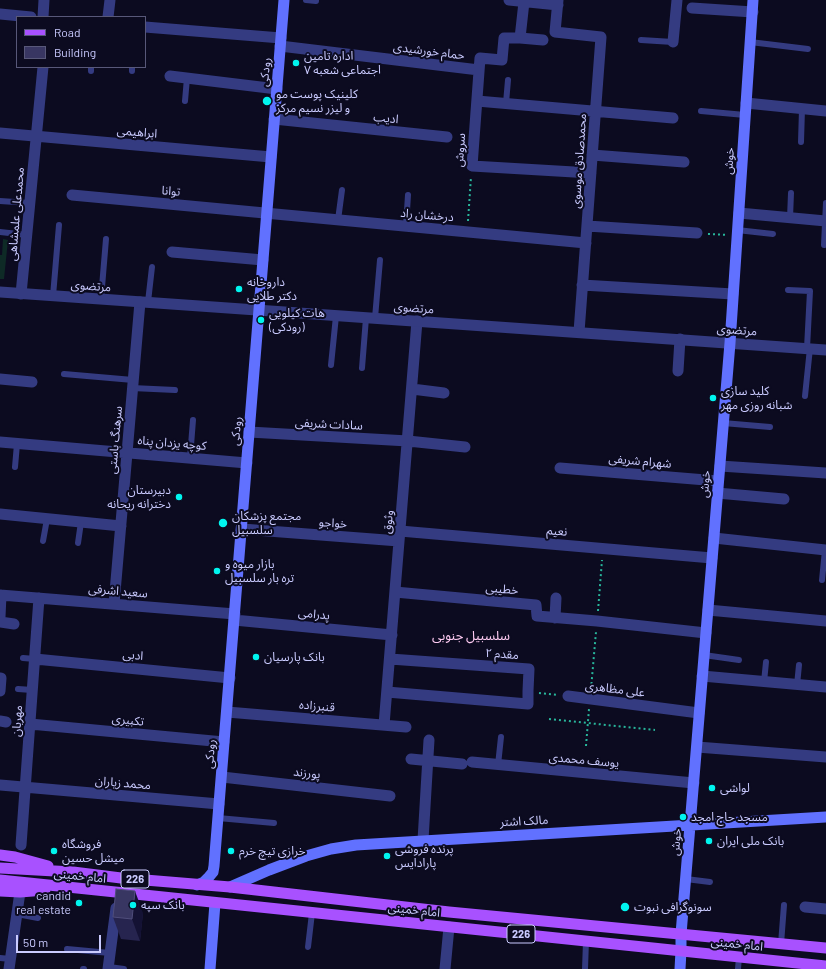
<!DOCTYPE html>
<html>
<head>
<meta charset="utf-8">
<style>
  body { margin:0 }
  #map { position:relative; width:826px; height:969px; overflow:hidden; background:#0c0b20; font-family:Barlow,sans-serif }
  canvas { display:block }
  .legend { position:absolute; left:16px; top:16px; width:130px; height:52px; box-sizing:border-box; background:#0c0b20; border:1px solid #585879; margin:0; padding:5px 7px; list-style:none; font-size:12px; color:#cacbff }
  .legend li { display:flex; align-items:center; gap:8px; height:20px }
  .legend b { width:20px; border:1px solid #585879 }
  .scale { position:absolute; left:16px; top:935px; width:85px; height:18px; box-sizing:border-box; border:2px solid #cacbff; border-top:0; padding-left:5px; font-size:12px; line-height:14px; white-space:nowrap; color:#cacbff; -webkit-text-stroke:3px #0c0b20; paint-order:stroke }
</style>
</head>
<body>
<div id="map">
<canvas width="826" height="969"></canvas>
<ul class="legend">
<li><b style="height:5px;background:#a851ff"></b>Road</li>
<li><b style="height:11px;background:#383662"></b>Building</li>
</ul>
<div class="scale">50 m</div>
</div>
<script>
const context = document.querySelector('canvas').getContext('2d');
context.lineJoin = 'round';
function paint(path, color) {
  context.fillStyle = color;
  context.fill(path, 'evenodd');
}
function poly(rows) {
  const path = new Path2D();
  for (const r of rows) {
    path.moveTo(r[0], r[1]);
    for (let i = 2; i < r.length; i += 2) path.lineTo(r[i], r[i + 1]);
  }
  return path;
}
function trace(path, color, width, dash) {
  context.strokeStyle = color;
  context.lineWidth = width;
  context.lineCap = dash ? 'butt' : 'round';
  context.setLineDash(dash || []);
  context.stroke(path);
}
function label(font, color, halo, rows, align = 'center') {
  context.font = font + ' Barlow,"Noto Sans Arabic",sans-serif';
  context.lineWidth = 4;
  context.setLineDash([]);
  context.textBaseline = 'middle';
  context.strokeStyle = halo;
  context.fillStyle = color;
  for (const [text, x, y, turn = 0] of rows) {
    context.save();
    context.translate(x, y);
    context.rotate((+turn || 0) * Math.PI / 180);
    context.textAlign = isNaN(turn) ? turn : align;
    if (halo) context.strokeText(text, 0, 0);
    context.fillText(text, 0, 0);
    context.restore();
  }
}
paint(poly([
  [3,239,8,240,4,279,0,279,0,255,2,255]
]), '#0e2a26');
trace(poly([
  [468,221,471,177],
  [708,234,728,235],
  [598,611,602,560],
  [591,689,596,632],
  [539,693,558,695],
  [549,719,655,730],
  [586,746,589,709]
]), '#28b69b', 2, [2, 3]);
trace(poly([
  [306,0,316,1],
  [641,40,673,42],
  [750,42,808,49],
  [91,71,91,67],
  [132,71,132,67],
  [185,101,187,78],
  [506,103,508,80],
  [701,111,745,115],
  [801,142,802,109],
  [0,201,30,203],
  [790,218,791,193],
  [338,220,342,190],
  [406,226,408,195],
  [737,230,773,234],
  [0,232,27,235],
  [824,245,826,203],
  [788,290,810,291,807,348],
  [53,296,59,225],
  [101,299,106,239],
  [148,302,152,267],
  [375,318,380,260],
  [331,365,336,316],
  [362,368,366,318],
  [64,374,133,380],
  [132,388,175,390],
  [805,396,810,348],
  [723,423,770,427],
  [190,458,193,420],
  [15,467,17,444],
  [43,541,47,519],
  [78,543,81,522],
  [822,580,825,550],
  [704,655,739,660],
  [23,658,35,659],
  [764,682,766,662],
  [797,685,799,665],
  [18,689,32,690],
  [498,765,501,737],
  [218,818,274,823],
  [686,879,710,882],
  [17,914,38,918],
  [781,944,784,905],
  [308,947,312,913],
  [67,949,110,953],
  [0,958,11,959],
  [109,967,124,969],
  [83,969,84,969],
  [585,969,586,941],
  [738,969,739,957]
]), '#343b81', 6);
trace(poly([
  [509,0,558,5],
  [558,0,555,32,601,37,579,332],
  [524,2,520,38,543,40],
  [692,8,753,12],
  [0,14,31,17],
  [43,17,44,0],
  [108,17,110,0],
  [145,27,281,38],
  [520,38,504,38,502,60,480,58,472,166,591,173],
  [673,42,677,0],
  [280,46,479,70],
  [170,76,277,89],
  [477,101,673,118],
  [746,103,826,111],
  [274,119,447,137],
  [0,133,271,157],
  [592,155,684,162],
  [72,195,586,243],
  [739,213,826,221],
  [587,226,697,233],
  [172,252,263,260],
  [582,285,733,294],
  [21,294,43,67],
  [678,371,680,339],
  [0,379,32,382],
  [412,389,444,393],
  [249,432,408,441,465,447],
  [0,442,247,463],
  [720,466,826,473],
  [560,468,718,481],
  [717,493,784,499],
  [0,514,121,526],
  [242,529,399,541],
  [400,531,712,558],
  [714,538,826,550],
  [395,592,536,605,537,616,597,621,706,633],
  [0,595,235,614],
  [114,604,140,302],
  [708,610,826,621],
  [0,617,1,595],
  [555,618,556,598],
  [234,620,392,635],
  [0,622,14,624],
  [35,659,230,678],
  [702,676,826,687],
  [0,678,1,678,0,691],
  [387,692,528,704,528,691,529,669,390,659],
  [568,696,699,713],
  [227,712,406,727],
  [0,721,6,722],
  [30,724,224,742],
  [384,725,417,321],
  [697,747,826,757],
  [411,759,462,764],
  [472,762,694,783],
  [222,777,390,796],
  [0,785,219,804],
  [423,840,429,740],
  [21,845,39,598],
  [805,907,826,909],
  [9,969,20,892],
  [108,969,116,908],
  [445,969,449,927]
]), '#343b81', 11);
trace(poly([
  [0,292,826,350]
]), '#343b81', 11);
trace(poly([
  [197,885,204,882,208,878,213,872,214,866,284,0],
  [230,887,269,870,306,856,331,849,356,845,826,817],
  [210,969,215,903],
  [680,969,681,951,681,934,730,343,753,0]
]), '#6171ff', 11);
trace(poly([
  [0,855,15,857,48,866],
  [0,868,73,872,121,878,230,887,449,912,826,948],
  [0,880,826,966],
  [0,891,20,892,45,890]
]), '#a851ff', 11);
paint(poly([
  [143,913,140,941,121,939,113,917]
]), '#26244f');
paint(poly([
  [135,891,143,913,140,941,132,919]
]), '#141234');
const building = poly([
  [116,889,135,891,132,919,113,917,116,889]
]);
paint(building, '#383662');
trace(building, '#4f4d7b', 1);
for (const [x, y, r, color] of [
  [296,63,4,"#00f5ef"],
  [267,101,5,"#00f5ef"],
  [239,289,4,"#00f5ef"],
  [261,320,4,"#00f5ef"],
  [713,398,4,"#00f5ef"],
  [179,497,4,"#00f5ef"],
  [223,523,5,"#00f5ef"],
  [217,571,4,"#00f5ef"],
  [256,657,4,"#00f5ef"],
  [712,788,4,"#00f5ef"],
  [683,817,4,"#00f5ef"],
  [709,841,4,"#00f5ef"],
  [54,851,4,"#00f5ef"],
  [231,851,4,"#00f5ef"],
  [387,856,4,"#00f5ef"],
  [79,903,4,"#00f5ef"],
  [133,905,4,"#00f5ef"],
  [625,907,5,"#00f5ef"]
]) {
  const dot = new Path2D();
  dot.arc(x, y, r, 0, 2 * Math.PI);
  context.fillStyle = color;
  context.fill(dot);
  trace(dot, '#0c0b20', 1.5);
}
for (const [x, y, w] of [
  [135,879,28],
  [521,934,28]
]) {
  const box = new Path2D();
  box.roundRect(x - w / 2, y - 9, w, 18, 3);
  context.fillStyle = '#0c0b20';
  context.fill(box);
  trace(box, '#cacbff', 1);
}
label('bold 11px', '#cacbff', null, [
  ["226",135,879],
  ["226",521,934]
]);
label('12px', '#cacbff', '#0c0b20', [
  ["حمام خورشیدی",429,51,7],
  ["رودکی",265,72,-85],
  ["ادیب",386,118,6],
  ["ابراهیمی",137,132,5],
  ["سروش",460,150,-86],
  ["محمدصادق موسوی",579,161,-86],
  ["خوش",729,161,-86],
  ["توانا",171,191,5],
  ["محمدعلی علمشاهی",16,214,-85],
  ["درخشان راد",427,215,5],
  ["مرتضوی",91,286,4],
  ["مرتضوی",414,308,4],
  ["مرتضوی",737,330,4],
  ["سادات شریفی",329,424,3],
  ["رودکی",236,431,-85],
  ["سرهنگ باستی",115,440,-85],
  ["کوچه یزدان پناه",172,443,5],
  ["شهرام شریفی",640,461,5],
  ["خوش",705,484,-85],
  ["وثوق",388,522,-85],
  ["خواجو",333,523,4],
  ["نعیم",557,531,5],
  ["خطیبی",502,589,5],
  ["سعید اشرفی",118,591,5],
  ["پدرامی",314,614,6],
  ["مقدم ۲",502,654,4],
  ["ادبی",133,655,5],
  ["علی مظاهری",615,689,7],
  ["قنبرزاده",317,706,5],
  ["تکبیری",128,720,6],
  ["مهربان",17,721,-86],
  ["رودکی",210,754,-86],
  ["یوسف محمدی",584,760,5],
  ["پورزند",307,773,6],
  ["محمد زیاران",123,783,5],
  ["مالک اشتر",524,821,-3],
  ["خوش",676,842,-85],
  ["امام خمینی",80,876,6],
  ["امام خمینی",414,910,6],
  ["امام خمینی",737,944,6]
]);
label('12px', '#cacbff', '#0c0b20', [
  ["اداره تامین",304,56],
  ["اجتماعی شعبه ۷",304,70],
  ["کلینیک پوست مو",276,94],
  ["و لیزر نسیم مرکز",276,108],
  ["داروخانه",247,282],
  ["دکتر طلایی",247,296],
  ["هات کیلویی",269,313],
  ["(رودکی)",269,327],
  ["کلید سازی",721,391],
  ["شبانه روزی مهر",721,405],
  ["دبیرستان",171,490,"right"],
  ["دخترانه ریحانه",171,504,"right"],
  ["مجتمع پزشکان",232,516],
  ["سلسبیل",232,530],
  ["بازار میوه و",225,564],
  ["تره بار سلسبیل",225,578],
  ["بانک پارسیان",264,657],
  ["لواشی",720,788],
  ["مسجد حاج امجد",691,817],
  ["بانک ملی ایران",717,841],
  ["فروشگاه",62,844],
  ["میشل حسین",62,858],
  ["پرنده فروشی",395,849],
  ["پارادایس",395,863],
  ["خرازی تیچ خرم",239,851],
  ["candid",71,896,"right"],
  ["real estate",71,910,"right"],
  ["بانک سپه",141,905],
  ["سونوگرافی نبوت",634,907]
], 'left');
label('13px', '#ffccf3', '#0c0b20', [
  ["سلسبیل جنوبی",471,636]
]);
</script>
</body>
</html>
